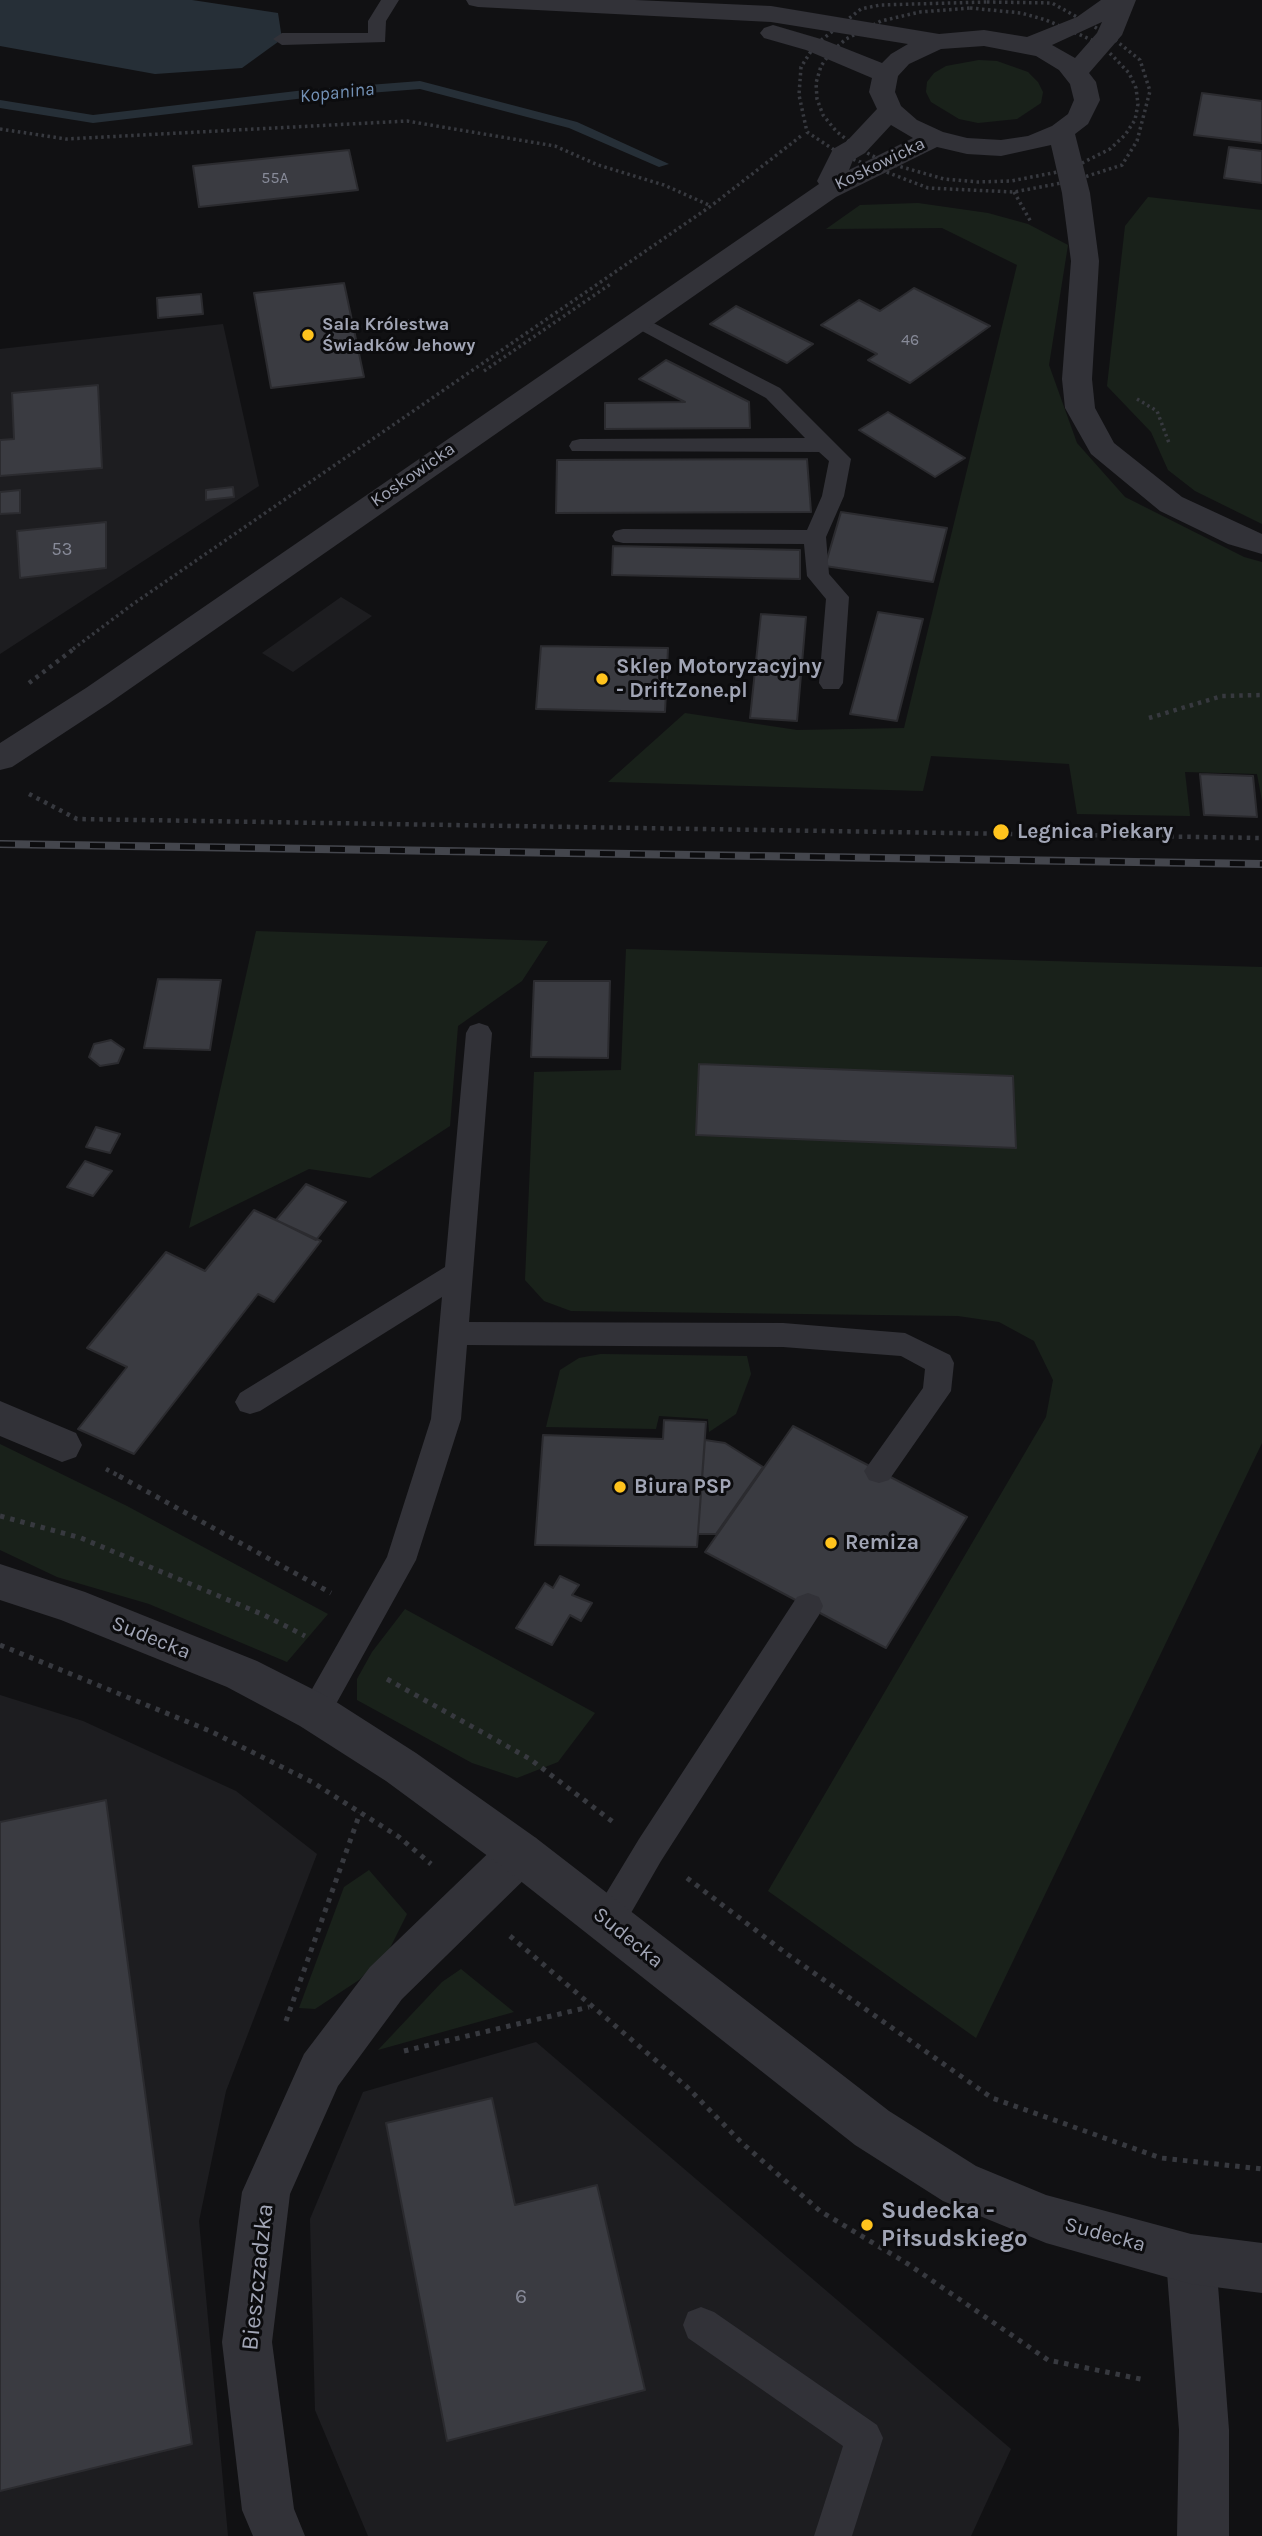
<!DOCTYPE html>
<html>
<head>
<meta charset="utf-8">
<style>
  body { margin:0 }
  canvas { display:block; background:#111113 }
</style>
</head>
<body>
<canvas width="1262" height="2536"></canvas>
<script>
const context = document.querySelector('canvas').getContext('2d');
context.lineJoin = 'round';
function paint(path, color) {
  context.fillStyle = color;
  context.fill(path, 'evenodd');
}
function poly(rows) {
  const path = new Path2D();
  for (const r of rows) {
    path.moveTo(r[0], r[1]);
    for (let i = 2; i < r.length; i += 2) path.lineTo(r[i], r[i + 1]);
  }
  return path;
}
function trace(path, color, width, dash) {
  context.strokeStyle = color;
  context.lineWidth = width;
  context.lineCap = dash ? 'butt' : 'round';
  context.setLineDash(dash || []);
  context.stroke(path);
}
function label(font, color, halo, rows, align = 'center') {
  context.font = font + ' Karla,sans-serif';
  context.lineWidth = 6;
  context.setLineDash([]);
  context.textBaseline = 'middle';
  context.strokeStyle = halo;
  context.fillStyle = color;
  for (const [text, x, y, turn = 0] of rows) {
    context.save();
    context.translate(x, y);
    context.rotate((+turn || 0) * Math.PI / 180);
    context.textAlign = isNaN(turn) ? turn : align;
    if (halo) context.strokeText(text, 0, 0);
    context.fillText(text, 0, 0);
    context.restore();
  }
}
paint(poly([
  [223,324,259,486,0,654,0,349],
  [341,597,372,616,293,672,262,653],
  [0,1695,83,1721,236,1791,317,1854,226,2091,199,2221,228,2536,0,2536],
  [536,2042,1011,2449,971,2536,368,2536,315,2410,310,2219,363,2092]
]), '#1d1d20');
paint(poly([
  [979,60,997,61,1028,72,1038,82,1043,92,1041,103,1017,119,978,123,959,119,931,102,926,92,927,82,934,73,946,66],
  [1148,197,1262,210,1262,524,1195,491,1168,470,1151,432,1107,386,1125,226],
  [918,203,988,213,1028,224,1068,245,1049,365,1077,443,1125,497,1244,557,1262,562,1262,801,1257,774,1185,772,1190,816,1077,814,1069,764,931,756,923,791,608,782,685,713,797,730,904,728,1017,265,942,228,826,229,860,205],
  [256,931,548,941,522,981,458,1026,450,1126,370,1178,309,1169,189,1228],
  [626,949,1262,967,1262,1443,976,2038,768,1891,1046,1417,1053,1380,1034,1341,999,1322,958,1316,571,1311,544,1301,525,1280,534,1072,621,1070],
  [601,1354,747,1356,751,1374,736,1414,709,1432,708,1419,659,1416,656,1429,546,1427,560,1370,579,1358],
  [0,1444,127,1506,328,1614,287,1662,149,1604,57,1577,0,1550],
  [405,1609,595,1713,558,1762,517,1778,472,1763,357,1700,357,1679,372,1652],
  [369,1870,407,1914,389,1950,359,1980,315,2009,299,2008,344,1887],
  [461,1969,514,2012,378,2050,442,1982]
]), '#19211a');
paint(poly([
  [0,0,192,0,278,13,282,39,242,68,155,74,0,46]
]), '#262f37');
paint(poly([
  [420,81,577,122,669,164,659,167,569,128,420,89,305,98,93,123,0,108,0,100,93,115,305,90,420,81]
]), '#262f37');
const building = poly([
  [1202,93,1262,101,1262,143,1194,135,1202,93],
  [1229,147,1262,151,1262,183,1224,178,1229,147],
  [349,150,358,190,199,207,193,166,349,150],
  [344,283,364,377,271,388,254,293,344,283],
  [914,288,990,326,910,383,868,360,877,354,821,325,859,300,880,311,914,288],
  [201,294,203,314,158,318,157,298,201,294],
  [736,306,813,344,787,363,710,324,736,306],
  [666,360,749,402,750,428,605,429,605,403,685,402,639,379,666,360],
  [98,385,102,468,0,476,0,440,14,439,12,393,98,385],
  [888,412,965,458,935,477,859,430,888,412],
  [807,459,811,512,556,513,557,460,807,459],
  [233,487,234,497,206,500,206,490,233,487],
  [20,490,20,513,0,514,0,492,20,490],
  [841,512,947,528,933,582,825,566,841,512],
  [106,522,106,568,20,578,17,531,106,522],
  [613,546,800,550,800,579,612,575,613,546],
  [878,612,923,619,897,721,850,714,878,612],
  [761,614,806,617,797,721,750,718,761,614],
  [541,646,668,648,665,712,536,709,541,646],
  [1200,774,1253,776,1257,817,1204,815,1200,774],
  [158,979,221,980,210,1050,144,1048,158,979],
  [534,981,610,981,608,1058,531,1057,534,981],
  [111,1040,124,1049,118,1063,100,1066,89,1057,94,1044,111,1040],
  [699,1064,1013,1076,1016,1148,696,1135,699,1064],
  [96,1127,120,1134,110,1153,86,1147,96,1127],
  [85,1161,112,1171,93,1196,67,1187,85,1161],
  [306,1184,346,1202,316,1240,276,1220,306,1184],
  [254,1210,321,1241,274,1302,258,1294,134,1454,78,1429,127,1367,87,1348,166,1252,205,1271,254,1210],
  [664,1420,706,1422,697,1547,535,1545,543,1435,663,1439,664,1420],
  [793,1426,967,1517,886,1648,705,1552,793,1426],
  [705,1440,725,1443,763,1467,716,1534,698,1534,705,1440],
  [560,1576,579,1585,572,1595,592,1603,581,1621,570,1615,552,1645,516,1628,545,1583,553,1588,560,1576],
  [106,1800,192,2444,0,2491,0,1822,106,1800],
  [492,2098,515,2205,597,2185,645,2390,447,2441,386,2123,492,2098]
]);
paint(building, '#3a3b41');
trace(building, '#2b2b2f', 2);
trace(poly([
  [987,2,1052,3,1109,35,1140,60,1150,91,1137,141,1122,165,1072,181,1014,192,928,188,842,155,807,132,799,95,801,67,815,45,861,9,880,5,987,2],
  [970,8,1021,13,1046,20,1101,44,1129,73,1136,88,1138,104,1135,120,1125,135,1110,149,1068,170,1011,181,978,182,944,179,884,162,856,147,836,131,823,115,817,99,816,83,821,66,831,52,846,39,881,21,920,12,970,8],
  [0,129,66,139,407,121,555,146,598,165,664,185,711,206],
  [1014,192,1031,222],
  [353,327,424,319],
  [484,371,612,283],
  [1137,399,1157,411,1169,443],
  [73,649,133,604,711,206,801,136]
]), '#37393f', 3.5, [2.5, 3.5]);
trace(poly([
  [29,683,75,648],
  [1149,718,1222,696,1262,695],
  [29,794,77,819,1262,838],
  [106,1469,123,1478]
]), '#37393f', 4.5, [3.5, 5]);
trace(poly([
  [119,1476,331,1593],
  [0,1516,81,1538,264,1615,305,1636],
  [0,1645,210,1731,312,1782,399,1837,431,1864],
  [387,1679,530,1759,613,1822],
  [687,1878,787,1954,992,2098,1161,2158,1262,2169],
  [510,1936,687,2087,742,2143,820,2211,908,2264,1048,2360,1145,2380],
  [286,2021,360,1813],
  [404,2051,589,2007]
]), '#37393f', 5, [4.5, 6]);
paint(poly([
  [381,0,399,0,386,21,385,42,282,45,273,39,282,33,368,33,368,21,381,0],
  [638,315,780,388,851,459,844,496,826,537,829,574,849,597,843,683,839,689,823,689,819,683,826,599,807,576,804,544,623,543,615,541,612,536,615,531,623,529,807,530,822,496,829,461,819,452,572,451,569,446,572,441,580,439,805,438,766,398,631,325,628,321,638,315],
  [479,1023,488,1026,492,1033,469,1322,783,1323,905,1333,950,1355,954,1363,951,1391,889,1480,879,1483,869,1480,864,1471,923,1388,925,1369,901,1356,783,1347,467,1345,461,1419,416,1560,326,1722,315,1726,304,1722,299,1712,387,1557,431,1419,442,1297,260,1411,250,1414,240,1411,235,1402,240,1393,445,1267,466,1033,470,1026,479,1023],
  [808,1593,819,1597,823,1606,819,1615,661,1861,620,1932,608,1937,596,1932,591,1921,596,1910,639,1839,797,1597,808,1593],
  [701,2307,714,2312,877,2425,883,2438,852,2536,814,2536,843,2446,688,2338,683,2325,688,2312,701,2307]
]), '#323238');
paint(poly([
  [0,1401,76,1433,82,1445,76,1457,62,1462,0,1436,0,1401],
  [520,1832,536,1838,542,1853,536,1868,402,1999,338,2086,290,2194,272,2342,294,2509,305,2536,253,2536,242,2510,222,2342,242,2192,304,2054,370,1967,504,1838,520,1832],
  [1191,2234,1208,2242,1216,2259,1229,2430,1229,2536,1177,2536,1179,2430,1166,2259,1174,2242,1191,2234]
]), '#323238');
paint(poly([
  [466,0,635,0,771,6,939,34,984,30,1027,37,1077,17,1101,0,1136,0,1122,35,1089,73,1096,82,1100,100,1088,124,1075,134,1090,193,1099,261,1092,379,1095,408,1114,443,1182,497,1262,534,1262,554,1228,544,1160,511,1091,454,1065,408,1062,379,1071,261,1062,193,1051,145,1001,156,967,154,937,147,836,197,108,704,12,767,0,770,0,743,86,688,819,184,817,181,833,149,847,141,877,109,869,92,872,78,806,50,764,38,760,33,764,28,773,25,824,40,882,63,891,54,908,44,771,22,478,7,469,5,466,0],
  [1102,22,1097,33,1075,58,1052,45,1102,22],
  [984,46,1036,56,1059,70,1070,84,1074,100,1068,114,1052,126,1028,136,1001,140,967,138,943,132,917,120,901,106,895,92,898,76,909,64,941,49,984,46],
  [891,125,913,138,849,170,853,160,865,153,891,125],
  [0,1564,85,1592,257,1661,330,1698,416,1753,536,1838,889,2111,976,2166,1046,2195,1191,2234,1262,2243,1262,2293,1191,2284,1046,2243,943,2201,855,2145,504,1868,386,1781,300,1726,227,1687,61,1620,0,1600,0,1564]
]), '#323238');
const rail = poly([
  [0,844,1262,864]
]);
trace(rail, '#44464d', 8);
trace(rail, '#0c0c0e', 5, [15]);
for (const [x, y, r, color] of [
  [308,335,7,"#ffc31d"],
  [602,679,7,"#ffc31d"],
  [1001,832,9,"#ffc31d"],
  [620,1487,7,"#ffc31d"],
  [831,1543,7,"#ffc31d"],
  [867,2225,7,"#ffc31d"]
]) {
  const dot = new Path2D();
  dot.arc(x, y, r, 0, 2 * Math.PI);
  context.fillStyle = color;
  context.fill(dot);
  trace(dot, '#0c0c0e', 2.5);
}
label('16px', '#878a98', null, [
  ["55A",275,178],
  ["46",910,340]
]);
label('18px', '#a1a5b5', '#0c0c0e', [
  ["Koskowicka",880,164,-26],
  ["Koskowicka",413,475,-35]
]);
label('bold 18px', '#a1a5b5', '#0c0c0e', [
  ["Sala Królestwa",322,325],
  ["Świadków Jehowy",322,346]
], 'left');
label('18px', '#878a98', null, [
  ["53",62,550]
]);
label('italic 19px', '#7391b5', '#0c0c0e', [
  ["Kopanina",337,93,-6]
]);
label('bold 21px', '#a1a5b5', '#0c0c0e', [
  ["Sklep Motoryzacyjny",616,667],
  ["- DriftZone.pl",616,691],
  ["Legnica Piekary",1017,832],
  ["Biura PSP",634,1487],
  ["Remiza",845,1543]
], 'left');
label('21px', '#a1a5b5', '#0c0c0e', [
  ["Sudecka",151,1638,22],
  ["Sudecka",628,1938,39],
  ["Sudecka",1105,2235,15]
]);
label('21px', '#878a98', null, [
  ["6",521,2297]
]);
label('bold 24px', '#a1a5b5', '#0c0c0e', [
  ["Sudecka -",881,2211],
  ["Piłsudskiego",881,2239]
], 'left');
label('24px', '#a1a5b5', '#0c0c0e', [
  ["Bieszczadzka",258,2277,-84]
]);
</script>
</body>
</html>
